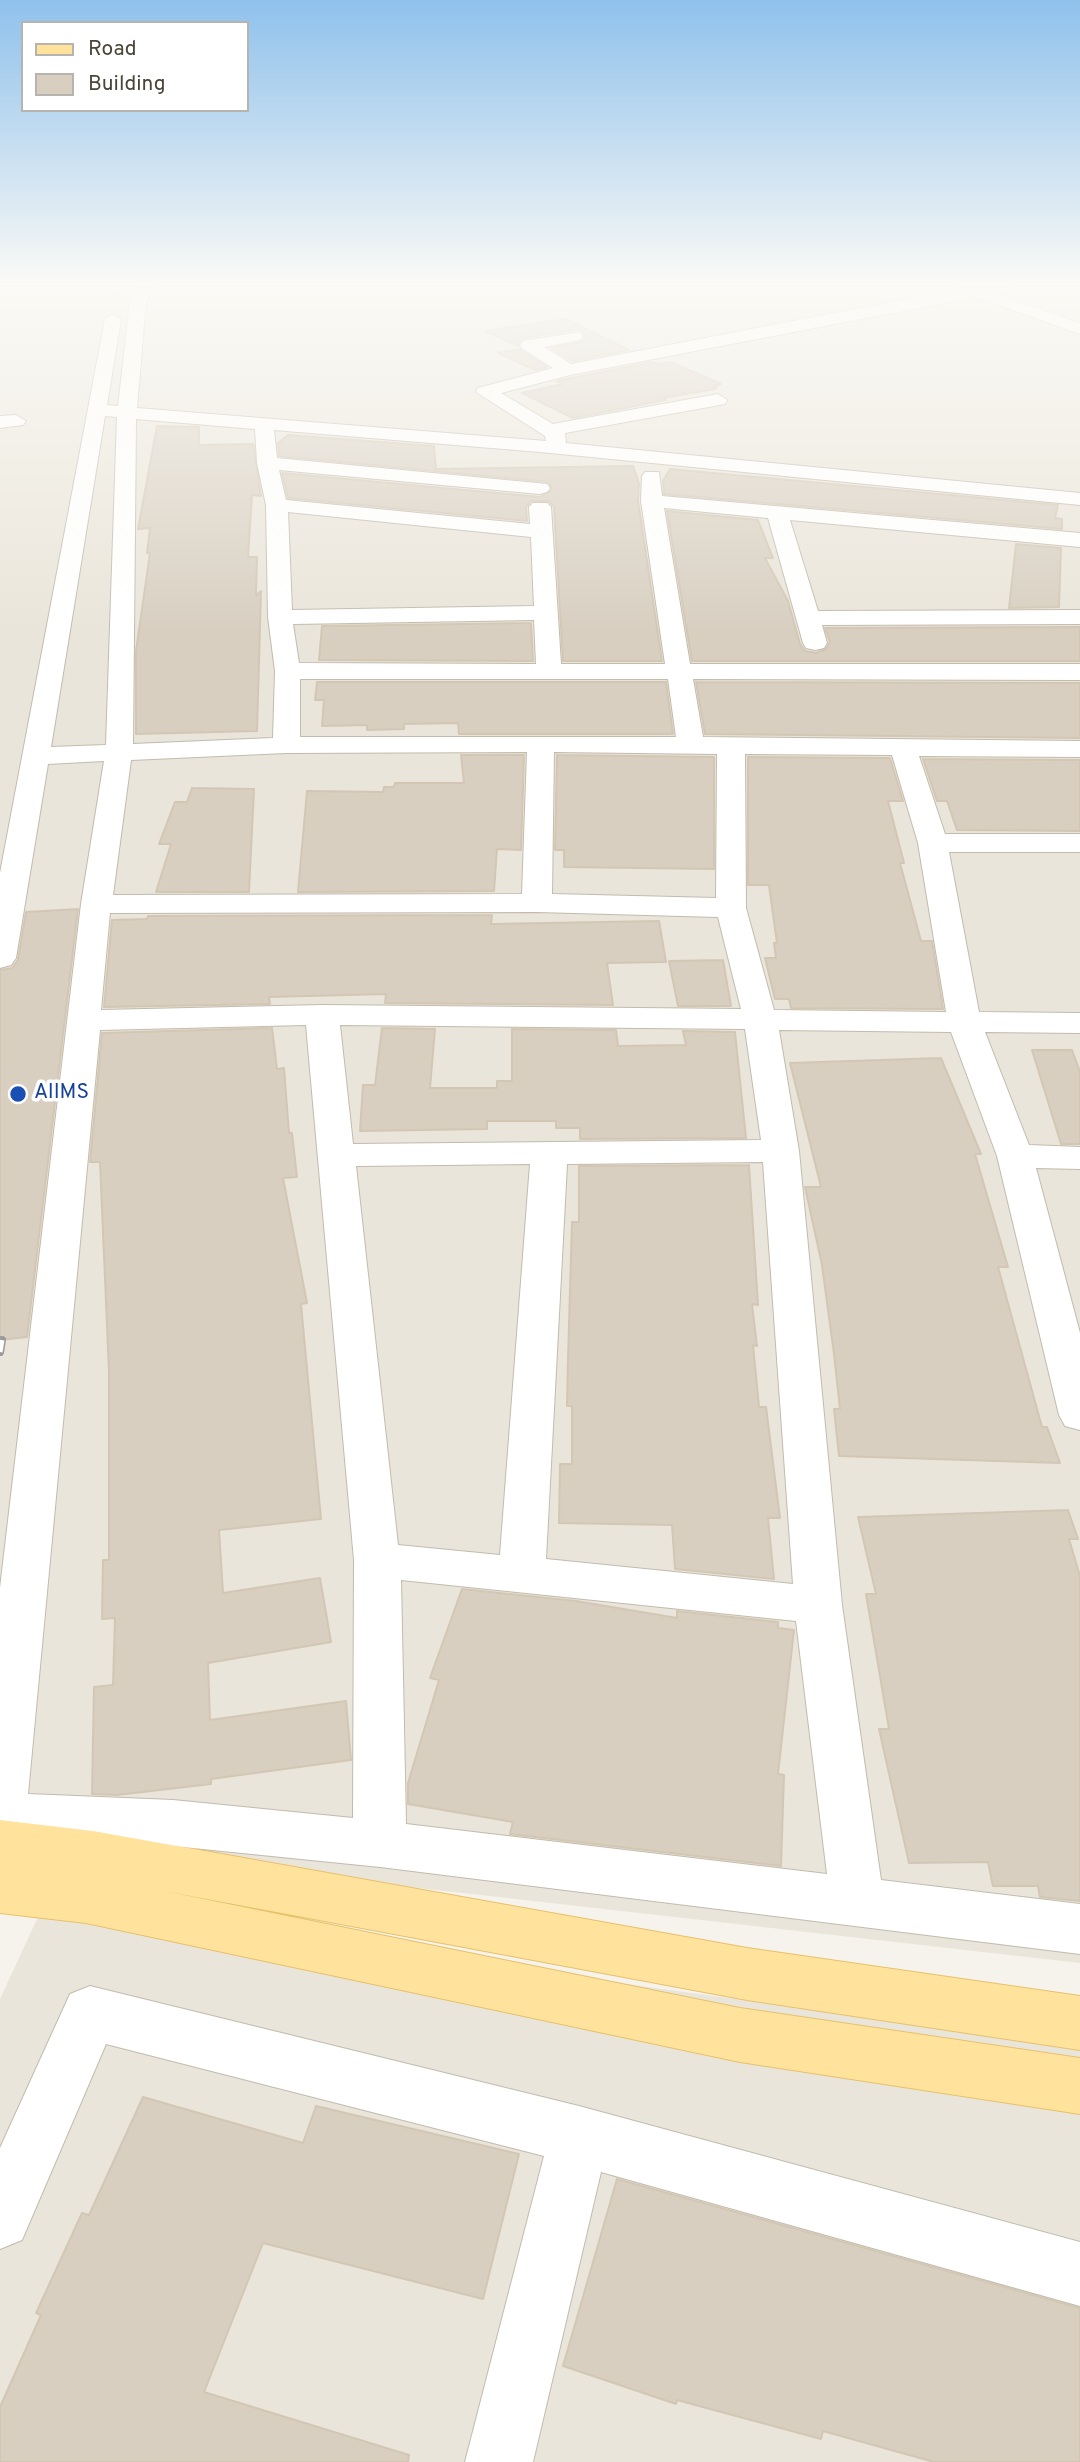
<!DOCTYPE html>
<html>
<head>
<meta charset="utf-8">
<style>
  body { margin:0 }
  #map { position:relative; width:1080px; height:2462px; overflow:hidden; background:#f6f3ec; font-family:Overpass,sans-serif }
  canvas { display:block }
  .legend { position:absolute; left:21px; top:21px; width:228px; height:91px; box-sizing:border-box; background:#fff; border:2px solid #b7b4b0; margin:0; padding:9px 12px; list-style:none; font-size:21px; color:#4b4439 }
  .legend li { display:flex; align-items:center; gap:14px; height:35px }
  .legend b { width:35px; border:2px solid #b7b4b0 }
</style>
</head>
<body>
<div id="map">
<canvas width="1080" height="2462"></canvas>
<ul class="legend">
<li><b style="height:9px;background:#ffe39c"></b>Road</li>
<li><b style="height:19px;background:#d8cfc1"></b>Building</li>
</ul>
</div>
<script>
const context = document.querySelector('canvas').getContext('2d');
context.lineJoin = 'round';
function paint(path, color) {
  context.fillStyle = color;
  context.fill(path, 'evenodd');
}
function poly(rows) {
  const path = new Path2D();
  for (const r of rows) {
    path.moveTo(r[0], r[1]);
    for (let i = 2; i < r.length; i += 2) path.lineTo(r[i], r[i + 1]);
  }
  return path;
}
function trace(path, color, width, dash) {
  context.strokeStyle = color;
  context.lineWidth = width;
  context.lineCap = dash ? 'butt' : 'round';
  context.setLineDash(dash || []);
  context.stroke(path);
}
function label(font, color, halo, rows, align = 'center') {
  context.font = font + ' Overpass,sans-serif';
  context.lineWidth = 7;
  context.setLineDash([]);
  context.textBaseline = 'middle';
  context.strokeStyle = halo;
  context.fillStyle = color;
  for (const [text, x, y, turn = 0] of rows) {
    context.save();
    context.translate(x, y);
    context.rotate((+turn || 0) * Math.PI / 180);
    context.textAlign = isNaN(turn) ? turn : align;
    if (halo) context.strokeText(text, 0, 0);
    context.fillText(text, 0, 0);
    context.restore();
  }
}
paint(poly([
  [0,288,114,288,139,301,141,288,1080,288,1080,1963,66,1848,45,1903,1080,2047,1080,2462,0,2462,0,1999,44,1904,0,1899]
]), '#eae5da');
const building = poly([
  [566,319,629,350,572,361,551,348,582,342,586,336,580,329,523,338,518,346,485,331,566,319],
  [520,349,522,351,547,367,535,370,498,353,520,349],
  [652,362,657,364,671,362,721,384,714,386,717,387,715,389,663,398,666,400,573,418,522,393,563,384,557,381,571,378,652,362],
  [157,426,199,427,199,445,253,444,261,496,252,495,248,557,257,557,256,596,261,591,257,731,136,734,136,651,150,553,147,553,150,528,138,529,157,426],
  [288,435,434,446,436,469,633,466,639,483,638,501,662,661,563,661,554,507,549,501,531,501,526,507,527,521,288,498,282,473,540,497,552,490,549,482,279,456,278,443,288,435],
  [670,469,1058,505,1055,518,1062,519,1062,529,664,494,663,481,670,469],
  [667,511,758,520,773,558,765,558,788,601,800,644,805,651,816,653,826,649,830,642,825,628,1080,627,1080,661,692,661,667,511],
  [1016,544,1061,548,1059,607,1009,608,1016,544],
  [531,623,533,661,319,660,322,626,531,623],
  [317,682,666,682,673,734,459,734,458,723,404,724,404,729,367,730,367,725,322,726,324,700,315,700,317,682],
  [696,682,1080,683,1080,738,705,734,696,682],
  [461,755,524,755,521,850,497,849,494,891,298,892,307,791,383,792,384,787,394,787,395,783,464,783,461,755],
  [557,755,714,757,714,869,564,867,564,850,555,850,557,755],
  [748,757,890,758,903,801,888,801,904,863,900,863,921,941,932,941,943,1009,791,1008,789,999,775,999,765,958,776,958,774,943,777,943,769,885,748,885,748,757],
  [923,759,1080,760,1080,831,957,830,947,801,937,801,923,759],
  [192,788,254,789,249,892,156,892,171,844,159,844,175,802,187,802,192,788],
  [78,909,27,1337,0,1340,0,970,12,968,18,960,26,912,78,909],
  [492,915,491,924,659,921,666,962,607,963,613,1005,385,1003,386,994,269,997,270,1004,104,1007,112,920,147,919,148,916,492,915],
  [723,960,731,1006,678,1006,669,961,723,960],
  [272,1028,277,1069,284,1068,289,1133,292,1133,297,1177,283,1178,307,1303,301,1304,321,1519,219,1530,223,1593,320,1578,331,1642,208,1663,210,1720,346,1701,351,1760,211,1779,211,1784,117,1795,92,1794,94,1687,113,1685,115,1618,102,1619,103,1560,109,1560,109,1372,100,1162,90,1162,102,1033,272,1028],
  [382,1028,435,1029,430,1088,497,1088,497,1081,512,1081,512,1029,616,1030,618,1046,686,1045,683,1031,735,1032,746,1138,580,1139,580,1128,556,1128,556,1121,487,1121,487,1129,360,1131,363,1085,375,1085,382,1028],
  [1032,1050,1072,1050,1080,1072,1080,1144,1061,1144,1032,1050],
  [941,1058,981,1154,975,1154,1008,1267,998,1267,1042,1427,1047,1427,1060,1463,839,1456,834,1409,840,1409,834,1354,822,1265,805,1187,821,1187,790,1063,941,1058],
  [749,1165,758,1305,752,1304,757,1346,753,1345,759,1407,766,1407,780,1518,768,1518,774,1579,675,1569,672,1525,559,1523,560,1464,572,1464,572,1406,567,1406,568,1359,572,1222,579,1222,579,1166,749,1165],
  [1068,1510,1078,1539,1069,1539,1080,1576,1080,1901,1040,1897,1038,1886,993,1886,988,1862,909,1863,879,1729,889,1729,866,1594,876,1594,858,1517,1068,1510],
  [462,1589,576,1601,677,1618,677,1611,778,1622,778,1628,794,1630,778,1774,784,1775,781,1866,510,1834,513,1822,408,1804,408,1783,439,1680,430,1678,462,1589],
  [143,2097,303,2143,316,2106,519,2154,483,2299,263,2243,204,2392,409,2455,408,2462,0,2462,0,2407,41,2315,36,2313,82,2213,89,2215,143,2097],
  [617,2179,1080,2308,1080,2462,934,2462,823,2431,821,2439,677,2400,676,2404,563,2366,617,2179]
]);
paint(building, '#d8cfc1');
trace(building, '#d3c7b4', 2);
const minor = poly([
  [137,288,153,288,146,302,137,408,546,441,545,436,476,392,478,388,553,368,523,349,520,345,523,341,529,340,580,332,583,336,580,340,544,347,571,364,963,288,1008,288,996,294,1080,323,1080,334,976,297,570,375,501,393,553,424,718,394,727,400,725,404,565,433,566,443,1080,493,1080,505,540,452,274,430,277,458,547,484,550,488,547,492,540,494,279,470,286,500,530,524,529,507,533,503,547,503,551,507,561,664,665,664,641,501,642,476,645,472,659,472,662,496,1080,533,1080,547,790,520,818,611,1080,610,1080,624,822,625,827,643,824,648,815,650,806,648,803,643,768,518,664,508,690,664,1080,664,1080,680,693,679,703,737,1080,741,1080,757,919,756,945,834,1080,834,1080,852,949,852,979,1012,1080,1013,1080,1033,985,1032,1029,1145,1080,1147,1080,1169,1036,1168,1080,1333,1080,1430,1065,1426,1059,1415,997,1156,951,1032,779,1030,799,1151,842,1605,881,1880,1080,1904,1080,1954,380,1867,173,1846,0,1837,0,1588,81,904,104,761,48,764,16,958,11,965,0,968,0,873,105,319,113,314,121,319,107,405,118,406,130,302,137,288],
  [105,416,117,417,106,745,51,747,105,416],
  [136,419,255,429,257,463,266,505,268,617,275,671,273,738,133,744,136,419],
  [288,512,531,537,534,606,292,610,288,512],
  [534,620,536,664,299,663,293,624,534,620],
  [300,679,668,679,676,737,300,737,300,679],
  [527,752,522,894,113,895,131,760,286,753,527,752],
  [554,752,717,754,716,898,552,894,554,752],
  [745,754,892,755,918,843,946,1012,774,1010,746,908,745,754],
  [537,912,718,917,741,1009,322,1005,101,1010,110,913,537,912],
  [306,1025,354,1560,353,1818,173,1800,28,1794,100,1030,306,1025],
  [340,1025,745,1029,761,1140,353,1144,340,1025],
  [763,1162,793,1584,546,1559,567,1164,763,1162],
  [530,1164,500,1555,398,1545,356,1166,530,1164],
  [401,1580,796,1621,827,1874,406,1824,401,1580],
  [16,415,26,421,23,425,0,428,0,416,16,415],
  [90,1986,579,2106,1080,2242,1080,2306,601,2172,533,2462,465,2462,544,2156,106,2044,22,2240,0,2249,0,2148,70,1994,90,1986]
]);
const major = poly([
  [0,1820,93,1831,747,1948,1080,1996,1080,2050,747,2000,164,1891,740,2008,1080,2058,1080,2114,740,2062,86,1923,0,1913,0,1820]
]);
trace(minor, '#c2bbae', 2);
trace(major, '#e6c16a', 2);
paint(minor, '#fff');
paint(major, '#ffe39c');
const rail = poly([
  [0,1352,2,1340]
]);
trace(rail, '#9a9a9a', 8);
trace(rail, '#fff', 5, [15]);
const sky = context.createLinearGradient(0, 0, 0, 633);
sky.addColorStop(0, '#8fc1ec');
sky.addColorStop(0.45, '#fbfaf6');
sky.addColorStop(1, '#fbfaf600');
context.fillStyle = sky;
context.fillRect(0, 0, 1080, 633);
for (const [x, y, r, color] of [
  [18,1094,9,"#1a4fb4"]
]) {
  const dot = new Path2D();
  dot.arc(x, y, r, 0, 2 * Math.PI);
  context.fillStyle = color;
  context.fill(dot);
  trace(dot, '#fff', 2.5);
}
label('21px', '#164399', '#fff', [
  ["AIIMS",34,1094]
], 'left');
</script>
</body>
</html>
